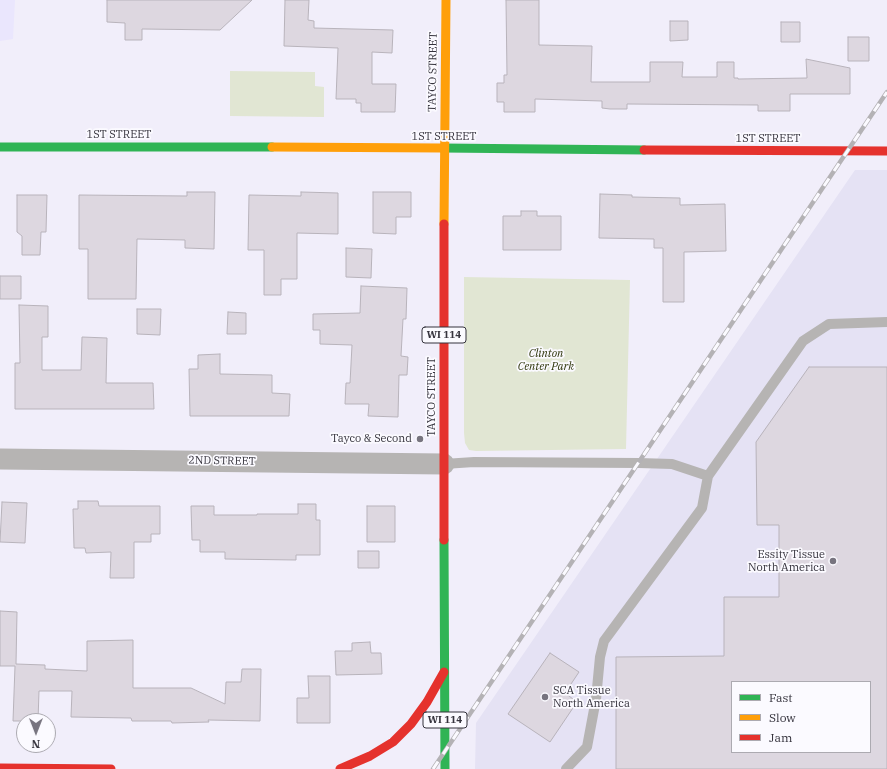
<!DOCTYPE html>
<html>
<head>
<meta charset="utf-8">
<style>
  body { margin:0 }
  #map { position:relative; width:887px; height:769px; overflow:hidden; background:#f1eefa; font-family:"IBM Plex Serif",serif }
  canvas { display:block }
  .legend { position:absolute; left:731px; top:681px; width:140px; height:72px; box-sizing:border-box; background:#fbfaff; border:1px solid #acaab1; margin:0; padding:5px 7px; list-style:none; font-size:12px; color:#35333d }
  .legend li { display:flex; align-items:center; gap:8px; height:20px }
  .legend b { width:20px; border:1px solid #acaab1 }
  .north { position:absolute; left:16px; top:713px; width:40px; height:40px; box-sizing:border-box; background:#fbfaff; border:1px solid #acaab1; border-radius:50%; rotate:180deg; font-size:11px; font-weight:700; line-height:16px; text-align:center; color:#35333d }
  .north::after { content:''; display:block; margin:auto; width:14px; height:18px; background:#77747f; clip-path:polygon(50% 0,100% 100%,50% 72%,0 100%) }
</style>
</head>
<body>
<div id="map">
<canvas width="887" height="769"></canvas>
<ul class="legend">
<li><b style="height:5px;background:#30b455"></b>Fast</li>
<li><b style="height:5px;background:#ff9f0a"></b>Slow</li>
<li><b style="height:5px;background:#e5322d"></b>Jam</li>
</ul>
<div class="north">N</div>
</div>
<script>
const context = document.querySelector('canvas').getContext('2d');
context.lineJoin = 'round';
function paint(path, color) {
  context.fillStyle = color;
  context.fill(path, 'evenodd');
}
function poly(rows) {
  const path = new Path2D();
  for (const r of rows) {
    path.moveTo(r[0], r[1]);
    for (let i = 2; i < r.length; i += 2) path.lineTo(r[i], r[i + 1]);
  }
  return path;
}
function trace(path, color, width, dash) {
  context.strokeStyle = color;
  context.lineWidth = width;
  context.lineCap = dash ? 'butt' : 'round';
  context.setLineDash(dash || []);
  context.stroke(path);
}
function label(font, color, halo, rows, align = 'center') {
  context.font = font + ' "IBM Plex Serif",serif';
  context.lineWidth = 3.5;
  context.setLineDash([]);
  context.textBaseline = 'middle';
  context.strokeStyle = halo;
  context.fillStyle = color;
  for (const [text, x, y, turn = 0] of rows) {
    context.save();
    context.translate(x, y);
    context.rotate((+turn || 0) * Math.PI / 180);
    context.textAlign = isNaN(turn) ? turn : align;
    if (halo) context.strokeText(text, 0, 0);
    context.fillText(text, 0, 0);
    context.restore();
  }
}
paint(poly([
  [0,0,15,0,13,39,0,41]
]), '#eae6fd');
paint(poly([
  [855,170,887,170,887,769,475,769,476,723],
  [732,682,870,682,870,752,732,752]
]), '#e5e2f4');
paint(poly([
  [230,71,315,72,315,86,324,87,324,117,230,116],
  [464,277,630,280,626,449,476,451,469,450,465,443,464,433]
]), '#e1e6d3');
const building = poly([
  [107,0,252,0,220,30,142,29,142,40,125,40,125,23,107,22,107,0],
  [285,0,309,0,308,20,314,21,314,28,393,30,392,53,372,52,372,84,396,84,395,112,361,112,361,103,356,103,356,99,336,99,338,48,284,46,285,0],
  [506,0,539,0,539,45,592,46,591,82,650,82,650,62,683,62,682,77,717,77,717,62,734,62,734,78,738,78,738,79,807,78,806,59,850,68,850,94,790,94,790,111,758,111,758,105,627,104,627,109,610,109,602,108,602,101,535,99,535,112,504,112,504,102,497,102,497,83,504,83,504,75,507,75,506,0],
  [670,21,688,21,688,40,670,41,670,21],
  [781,22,800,22,800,42,781,42,781,22],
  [848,37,869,37,869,61,848,61,848,37],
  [187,192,215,192,214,249,185,248,185,240,137,239,136,299,88,299,88,249,79,249,79,195,187,196,187,192],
  [301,192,338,193,338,234,297,233,297,279,281,279,281,295,264,295,264,250,248,250,249,195,301,196,301,192],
  [373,192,411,192,411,217,396,217,396,234,373,233,373,192],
  [600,194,632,195,632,197,680,198,680,205,725,204,726,251,684,252,684,302,663,302,663,248,654,248,654,239,599,238,600,194],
  [17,195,47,195,46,232,41,232,40,255,22,255,22,236,17,232,17,195],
  [521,211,537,211,537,216,561,216,561,250,503,250,503,216,521,216,521,211],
  [346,248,372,249,371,278,346,277,346,248],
  [0,276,21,276,21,299,0,299,0,276],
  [361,286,407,288,406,319,403,319,401,356,408,357,407,375,399,375,398,417,368,416,369,404,345,404,346,383,350,383,352,345,320,344,320,330,313,330,313,314,360,313,361,286],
  [19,305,48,306,48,337,42,337,42,370,81,370,82,337,107,338,106,383,153,383,154,409,15,409,15,363,20,363,19,305],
  [137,309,161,309,160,335,137,334,137,309],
  [228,312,246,313,246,334,227,334,228,312],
  [220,354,220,374,272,375,272,393,290,394,289,416,190,416,189,369,198,369,198,355,220,354],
  [809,367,887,367,887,769,616,769,616,657,724,656,724,597,779,597,779,525,757,525,756,442,809,367],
  [732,682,870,682,870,752,732,752,732,682],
  [78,501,98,501,99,506,160,506,160,534,151,534,151,542,134,542,134,578,110,578,111,552,86,553,85,548,74,548,73,509,78,509,78,501],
  [2,502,27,503,25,543,0,542,2,502],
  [298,504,316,504,316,520,320,520,320,555,296,555,296,560,225,559,225,552,200,552,200,540,192,540,191,506,214,506,214,515,257,515,257,514,298,514,298,504],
  [367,506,395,506,395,542,367,542,367,506],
  [358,551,379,551,379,568,358,568,358,551],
  [0,611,17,612,16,664,45,665,45,669,87,671,87,641,133,640,133,688,191,688,225,704,226,682,241,682,242,669,261,669,260,721,208,720,209,722,172,723,171,721,132,721,131,718,71,717,72,691,39,691,38,721,13,721,15,666,0,666,0,611],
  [370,642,371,653,381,653,382,674,336,675,335,651,352,651,352,643,370,642],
  [550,653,579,672,565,693,577,702,550,742,508,714,550,653],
  [308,676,330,676,330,723,297,723,297,698,309,698,308,676]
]);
paint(building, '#ddd7e0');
trace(building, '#b8b3bb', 1);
trace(poly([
  [444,464,474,462,639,463,672,464,708,476],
  [566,769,587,747,596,699,600,657,604,641,702,508,708,476,803,341,829,324,887,322]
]), '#b6b4b3', 10);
trace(poly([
  [0,459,444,464]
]), '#b6b4b3', 21);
trace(poly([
  [0,147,272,147],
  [442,148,644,150],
  [444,540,445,769]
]), '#30b455', 9);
trace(poly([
  [272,147,442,148],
  [444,224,446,0]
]), '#ff9f0a', 9);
trace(poly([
  [644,150,887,151],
  [444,224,444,540],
  [0,768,111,769],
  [340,769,370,756,393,742,411,724,427,702,444,672]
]), '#e5322d', 9);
const rail = poly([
  [433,769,887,92]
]);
trace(rail, '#b4b2b5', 4.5);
trace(rail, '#fbfaff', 3, [9]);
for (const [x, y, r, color] of [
  [420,439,4,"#77747f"],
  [833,561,4,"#77747f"],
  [545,697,4,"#77747f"]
]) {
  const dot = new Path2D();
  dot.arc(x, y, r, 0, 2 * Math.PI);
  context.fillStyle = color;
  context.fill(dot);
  trace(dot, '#fbfaff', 1.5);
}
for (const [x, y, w] of [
  [444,335,44],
  [445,720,44]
]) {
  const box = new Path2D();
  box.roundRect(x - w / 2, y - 8, w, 16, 3);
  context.fillStyle = '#fbfaff';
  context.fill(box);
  trace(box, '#35333d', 1);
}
label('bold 10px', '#35333d', null, [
  ["WI 114",444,335],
  ["WI 114",445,720]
]);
label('11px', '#35333d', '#fbfaff', [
  ["TAYCO STREET",433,72,-89],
  ["1ST STREET",119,135],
  ["1ST STREET",444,137],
  ["1ST STREET",768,139],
  ["TAYCO STREET",432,397,-90],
  ["2ND STREET",222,461,1]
]);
label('italic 11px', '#2d3509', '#fbfaff', [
  ["Clinton",546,354],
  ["Center Park",546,367]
]);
label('11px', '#35333d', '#fbfaff', [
  ["Tayco & Second",412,439],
  ["Essity Tissue",825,555],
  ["North America",825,568],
  ["SCA Tissue",553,691,"left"],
  ["North America",553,704,"left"]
], 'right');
</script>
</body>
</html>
